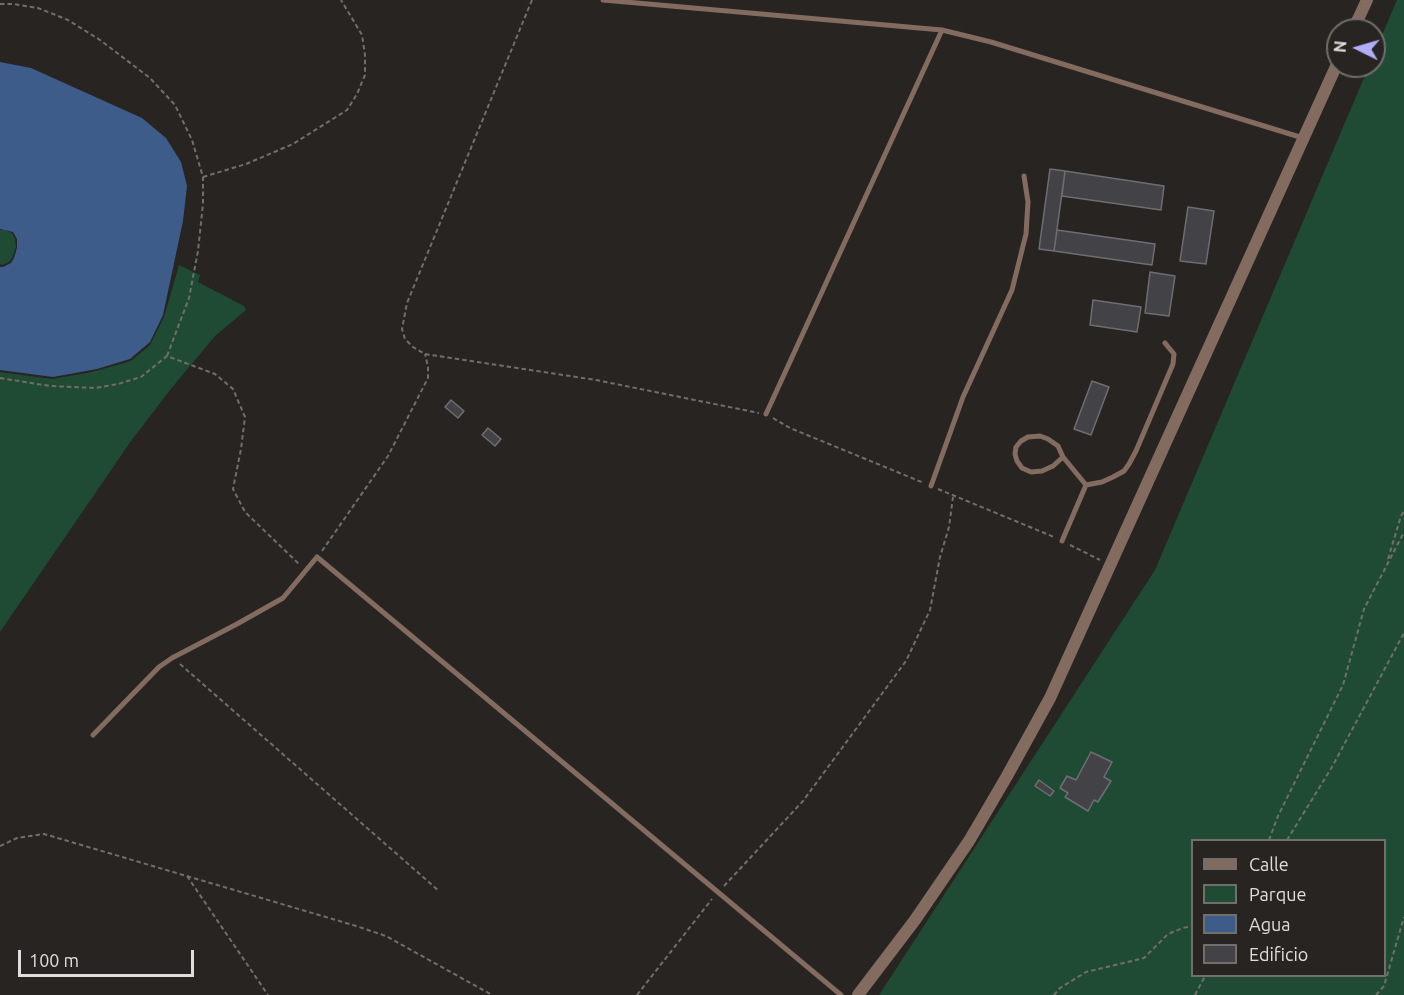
<!DOCTYPE html>
<html>
<head>
<meta charset="utf-8">
<style>
  body { margin:0 }
  #map { position:relative; width:1404px; height:995px; overflow:hidden; background:#272421; font-family:Ubuntu,sans-serif }
  canvas { display:block }
  .legend { position:absolute; left:1191px; top:839px; width:195px; height:138px; box-sizing:border-box; background:#272421; border:2px solid #716e6c; margin:0; padding:8px 10px; list-style:none; font-size:18px; color:#e0dedc }
  .legend li { display:flex; align-items:center; gap:12px; height:30px }
  .legend b { width:30px; border:2px solid #716e6c }
  .north { position:absolute; left:1326px; top:18px; width:60px; height:60px; box-sizing:border-box; background:#272421; border:2px solid #716e6c; border-radius:50%; rotate:275deg; font-size:16px; font-weight:700; line-height:24px; text-align:center; color:#e0dedc }
  .north::after { content:''; display:block; margin:auto; width:21px; height:27px; background:#b0aefa; clip-path:polygon(50% 0,100% 100%,50% 72%,0 100%) }
  .scale { position:absolute; left:18px; top:950px; width:176px; height:27px; box-sizing:border-box; border:3px solid #e0dedc; border-top:0; padding-left:8px; font-size:18px; line-height:21px; white-space:nowrap; color:#e0dedc; -webkit-text-stroke:4px #272421; paint-order:stroke }
</style>
</head>
<body>
<div id="map">
<canvas width="1404" height="995"></canvas>
<ul class="legend">
<li><b style="height:8px;background:#846b5f"></b>Calle</li>
<li><b style="height:16px;background:#1f4b35"></b>Parque</li>
<li><b style="height:16px;background:#3d5c8a"></b>Agua</li>
<li><b style="height:16px;background:#434347"></b>Edificio</li>
</ul>
<div class="north">N</div>
<div class="scale">100 m</div>
</div>
<script>
const context = document.querySelector('canvas').getContext('2d');
context.lineJoin = 'round';
function paint(path, color) {
  context.fillStyle = color;
  context.fill(path, 'evenodd');
}
function poly(rows) {
  const path = new Path2D();
  for (const r of rows) {
    path.moveTo(r[0], r[1]);
    for (let i = 2; i < r.length; i += 2) path.lineTo(r[i], r[i + 1]);
  }
  return path;
}
function trace(path, color, width, dash) {
  context.strokeStyle = color;
  context.lineWidth = width;
  context.lineCap = dash ? 'butt' : 'round';
  context.setLineDash(dash || []);
  context.stroke(path);
}
paint(poly([
  [1397,0,1404,0,1404,995,879,995,1155,570,1369,66,1374,66,1374,54],
  [1192,840,1384,840,1384,976,1192,976],
  [0,230,5,230,12,233,15,239,16,247,12,258,9,262,2,265,0,264],
  [179,265,200,275,198,282,244,306,246,310,215,336,170,390,131,441,0,632,0,372,52,379,92,372,131,361,150,345,164,317]
]), '#1f4b35');
paint(poly([
  [0,62,31,68,142,118,166,138,181,162,187,186,183,221,163,315,150,342,130,359,97,369,53,377,0,370,0,267,3,267,11,263,14,258,17,248,17,239,13,232,0,229]
]), '#3d5c8a');
const building = poly([
  [1050,169,1065,171,1054,251,1039,249,1050,169],
  [1065,171,1164,186,1161,210,1062,196,1065,171],
  [1188,207,1214,211,1206,264,1180,261,1188,207],
  [1057,230,1155,244,1152,265,1054,251,1057,230],
  [1150,272,1175,276,1169,316,1145,313,1150,272],
  [1093,300,1141,307,1137,332,1090,325,1093,300],
  [1092,381,1109,387,1091,435,1074,429,1092,381],
  [451,400,464,411,458,418,445,407,451,400],
  [488,428,501,439,495,446,482,435,488,428],
  [1091,752,1112,762,1104,777,1111,781,1098,802,1094,800,1088,811,1065,797,1068,793,1060,788,1067,776,1076,780,1091,752],
  [1039,780,1054,791,1050,796,1035,786,1039,780]
]);
paint(building, '#434347');
trace(building, '#6e6e72', 1.5);
trace(poly([
  [532,0,407,303,402,329,405,339,413,347,425,354,596,380,759,413],
  [0,4,13,4,38,8,68,20,100,40,150,78,175,105,192,140,203,177,203,204,198,251,189,298,167,356],
  [203,177,246,164,293,144,347,110,357,94,365,75,365,55,362,35,341,0],
  [0,378,50,386,95,388,118,384,141,377,167,356,215,374,233,389,245,417,241,449,233,489,245,512,299,564],
  [773,418,790,428,924,483],
  [938,489,1054,537],
  [1070,545,1100,560],
  [322,551,388,456,428,378,428,367,425,354],
  [1388,559,1401,516,1404,511],
  [180,664,439,891],
  [1269,840,1278,816,1343,685,1364,609,1404,532],
  [1287,840,1332,767,1404,633],
  [0,846,17,838,44,834,353,925,386,936,492,995],
  [187,876,268,995],
  [724,886,803,801,906,661,930,610,940,557,949,527,953,497],
  [637,995,712,899],
  [1054,995,1060,988,1086,972,1144,958,1168,934,1183,928,1192,926],
  [1195,995,1205,976],
  [1376,995,1384,986,1404,917]
]), '#716e6b', 2, [4.5, 3]);
trace(poly([
  [603,0,942,30,991,42,1303,138],
  [766,414,942,30],
  [1086,485,1102,482,1113,477,1124,471,1129,464,1136,451,1173,364,1174,354,1165,343],
  [931,486,963,397,1012,290,1026,234,1028,202,1024,176],
  [1062,541,1086,485,1063,457,1058,446,1048,439,1040,436,1028,437,1021,441,1016,447,1015,454,1017,461,1022,468,1031,472,1042,471,1053,466,1063,457],
  [93,735,159,667,172,658,237,624,283,598,317,557,841,995]
]), '#846b5f', 5);
trace(poly([
  [1353,30,1367,0],
  [858,995,915,920,969,841,1007,776,1050,698,1338,62]
]), '#846b5f', 12);
</script>
</body>
</html>
